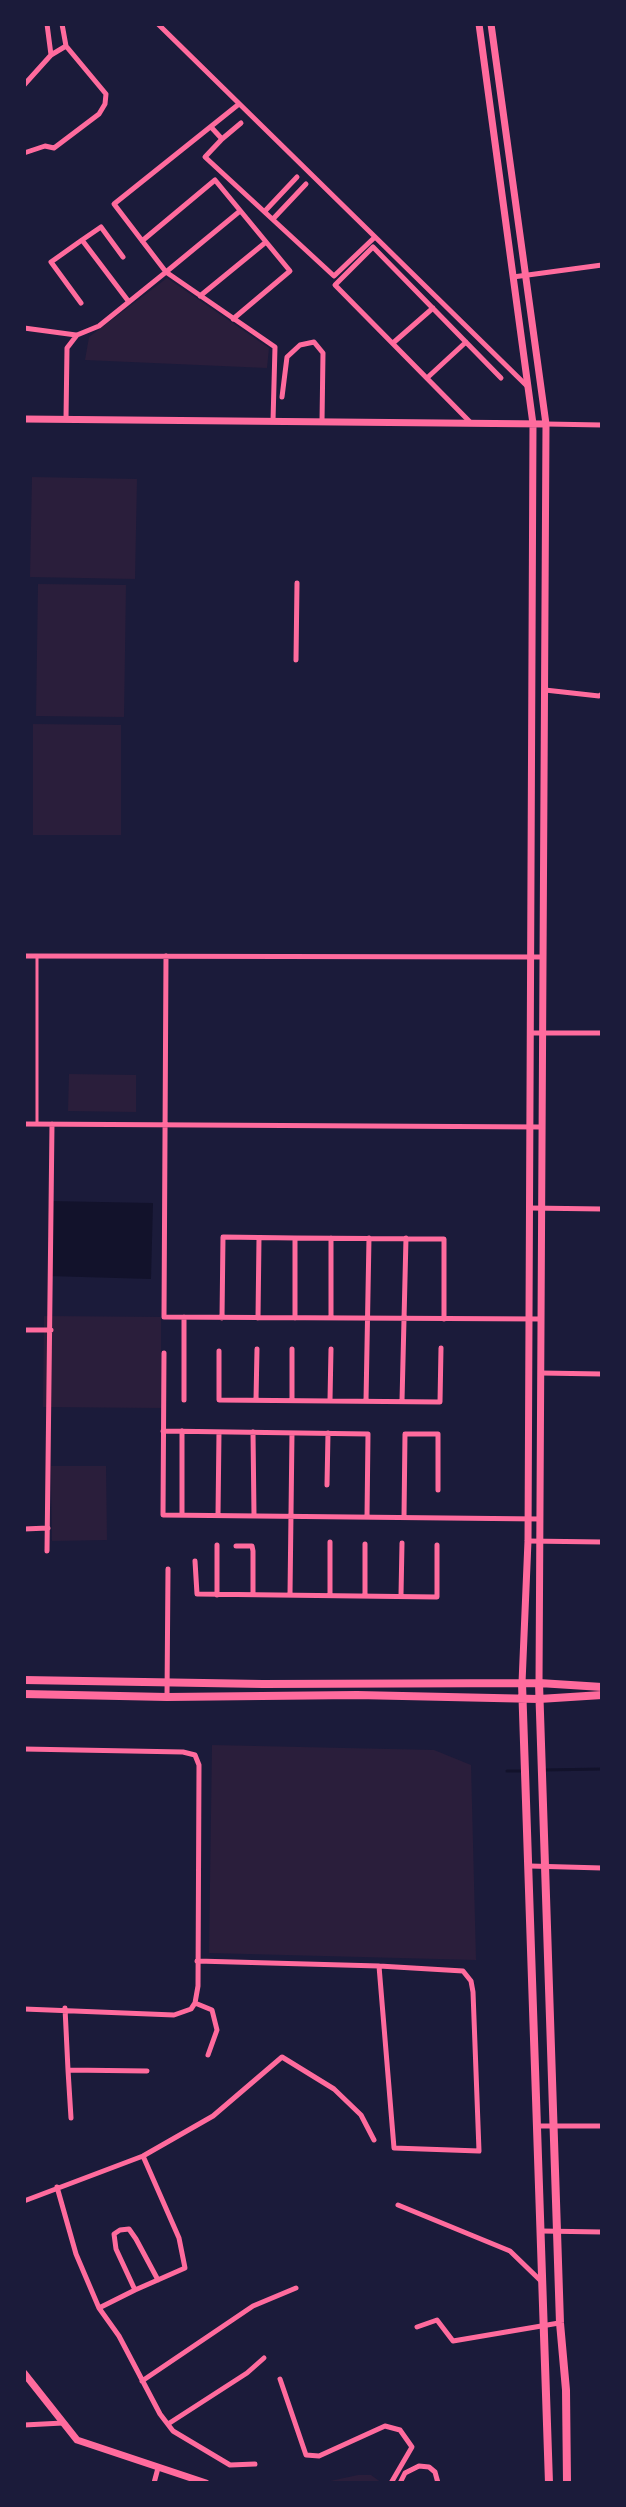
<!DOCTYPE html>
<html>
<head>
<meta charset="utf-8">
<style>
  body { margin:0 }
  #map { position:relative; width:626px; height:2507px; overflow:hidden; background:#1b1b3a; font-family:Commissioner,sans-serif }
  canvas { display:block }
  .frame { position:absolute; inset:0; border:26px solid #1b1b3a; pointer-events:none }
</style>
</head>
<body>
<div id="map">
<canvas width="626" height="2507"></canvas>
<div class="frame"></div>
</div>
<script>
const context = document.querySelector('canvas').getContext('2d');
context.lineJoin = 'round';
function paint(path, color) {
  context.fillStyle = color;
  context.fill(path, 'evenodd');
}
function poly(rows) {
  const path = new Path2D();
  for (const r of rows) {
    path.moveTo(r[0], r[1]);
    for (let i = 2; i < r.length; i += 2) path.lineTo(r[i], r[i + 1]);
  }
  return path;
}
function trace(path, color, width, dash) {
  context.strokeStyle = color;
  context.lineWidth = width;
  context.lineCap = dash ? 'butt' : 'round';
  context.setLineDash(dash || []);
  context.stroke(path);
}
paint(poly([
  [167,278,269,348,267,368,85,360,89,337],
  [32,477,137,479,135,579,30,577],
  [38,584,126,585,124,717,36,716],
  [33,724,121,725,121,835,33,835],
  [69,1074,136,1075,136,1112,68,1111],
  [44,1316,161,1317,161,1408,43,1407],
  [106,1466,107,1540,52,1541,51,1466],
  [212,1745,434,1750,471,1765,476,1960,209,1953],
  [358,2475,371,2475,382,2483,321,2483]
]), '#2a1e3b');
paint(poly([
  [49,1201,153,1203,151,1279,48,1276]
]), '#12122b');
trace(poly([
  [544,1770,602,1769],
  [507,1771,523,1771]
]), '#12122b', 3);
trace(poly([
  [37,1124,37,956]
]), '#ff6b9d', 3);
trace(poly([
  [47,24,51,55],
  [158,24,527,386],
  [24,85,51,55,66,46],
  [239,104,114,204,166,272,240,211],
  [211,127,222,139,205,157,334,276,375,237],
  [222,139,241,123],
  [24,153,45,146,54,148,99,114,105,104,106,94,66,46,62,24],
  [265,211,297,177],
  [273,219,306,184],
  [82,240,101,227,123,257],
  [142,241,215,180,290,271,233,319],
  [513,277,602,265],
  [200,296,266,242],
  [81,303,51,262,82,240,129,302],
  [24,328,76,335],
  [393,343,433,308],
  [427,378,466,342],
  [282,397,287,357,300,345,314,342,323,353,322,422],
  [66,419,67,348,77,335,99,326,166,272,275,347,273,421],
  [471,423,335,285,373,247,501,378],
  [546,424,602,425],
  [296,660,297,583],
  [545,690,599,696,602,694],
  [24,956,543,957],
  [166,956,164,1317,541,1319],
  [531,1033,602,1033],
  [24,1124,542,1127],
  [530,1208,602,1209],
  [222,1318,223,1237,295,1238,444,1239,444,1319],
  [258,1318,259,1238],
  [295,1318,295,1238],
  [331,1318,331,1238],
  [24,1330,51,1330],
  [219,1351,219,1400,440,1402,441,1348],
  [164,1353,163,1515,540,1519],
  [541,1373,602,1374],
  [184,1400,184,1317],
  [256,1400,257,1349],
  [292,1400,292,1349],
  [330,1400,331,1349],
  [366,1401,369,1238],
  [402,1401,406,1238],
  [163,1431,368,1434,367,1517],
  [182,1431,182,1515],
  [253,1432,254,1515],
  [327,1485,328,1433],
  [218,1515,219,1432],
  [404,1517,405,1434,438,1434,438,1490],
  [24,1529,48,1528],
  [528,1541,602,1542],
  [236,1546,252,1546,253,1551,253,1594],
  [47,1551,52,1124],
  [195,1561,197,1594,437,1597,437,1545],
  [290,1594,292,1433],
  [217,1595,217,1545],
  [330,1595,330,1542],
  [365,1595,365,1544],
  [401,1595,402,1543],
  [167,1697,168,1569],
  [24,1749,183,1752,195,1755,199,1765,198,1986,195,2003,191,2009,174,2015,24,2009],
  [530,1866,602,1868],
  [197,1961,379,1966,463,1971,471,1981,473,1992,479,2151,394,2148,379,1966],
  [195,2003,212,2010,217,2030,208,2055],
  [65,2008,68,2070,147,2071],
  [68,2070,71,2118],
  [537,2126,602,2126],
  [57,2187,76,2254,99,2308,135,2290,116,2249,114,2234,120,2230,129,2229,136,2239,158,2280],
  [24,2201,143,2156,213,2116,282,2057,334,2089,361,2115,374,2140],
  [398,2205,510,2251,542,2282],
  [541,2231,602,2232],
  [135,2290,185,2268,179,2238,143,2156],
  [99,2308,119,2336,160,2414,173,2431,230,2465,255,2464],
  [417,2327,437,2320,453,2341,559,2323],
  [280,2379,306,2455,319,2456,385,2426,400,2430,412,2447,391,2483],
  [142,2381,253,2306,296,2288],
  [168,2424,247,2373,264,2358],
  [24,2425,63,2423],
  [154,2483,158,2468],
  [400,2483,405,2473,419,2466,429,2467,435,2472,438,2483]
]), '#ff6b9d', 5);
trace(poly([
  [479,24,533,424,528,1541,522,1683],
  [491,24,546,424,539,1683],
  [24,419,546,424],
  [24,2373,77,2440,206,2483]
]), '#ff6b9d', 7);
trace(poly([
  [24,1680,263,1684,539,1683,602,1687],
  [522,1683,549,2483],
  [539,1683,560,2323,566,2390,567,2483],
  [24,1694,167,1697,357,1695,539,1699,602,1695]
]), '#ff6b9d', 8);
</script>
</body>
</html>
